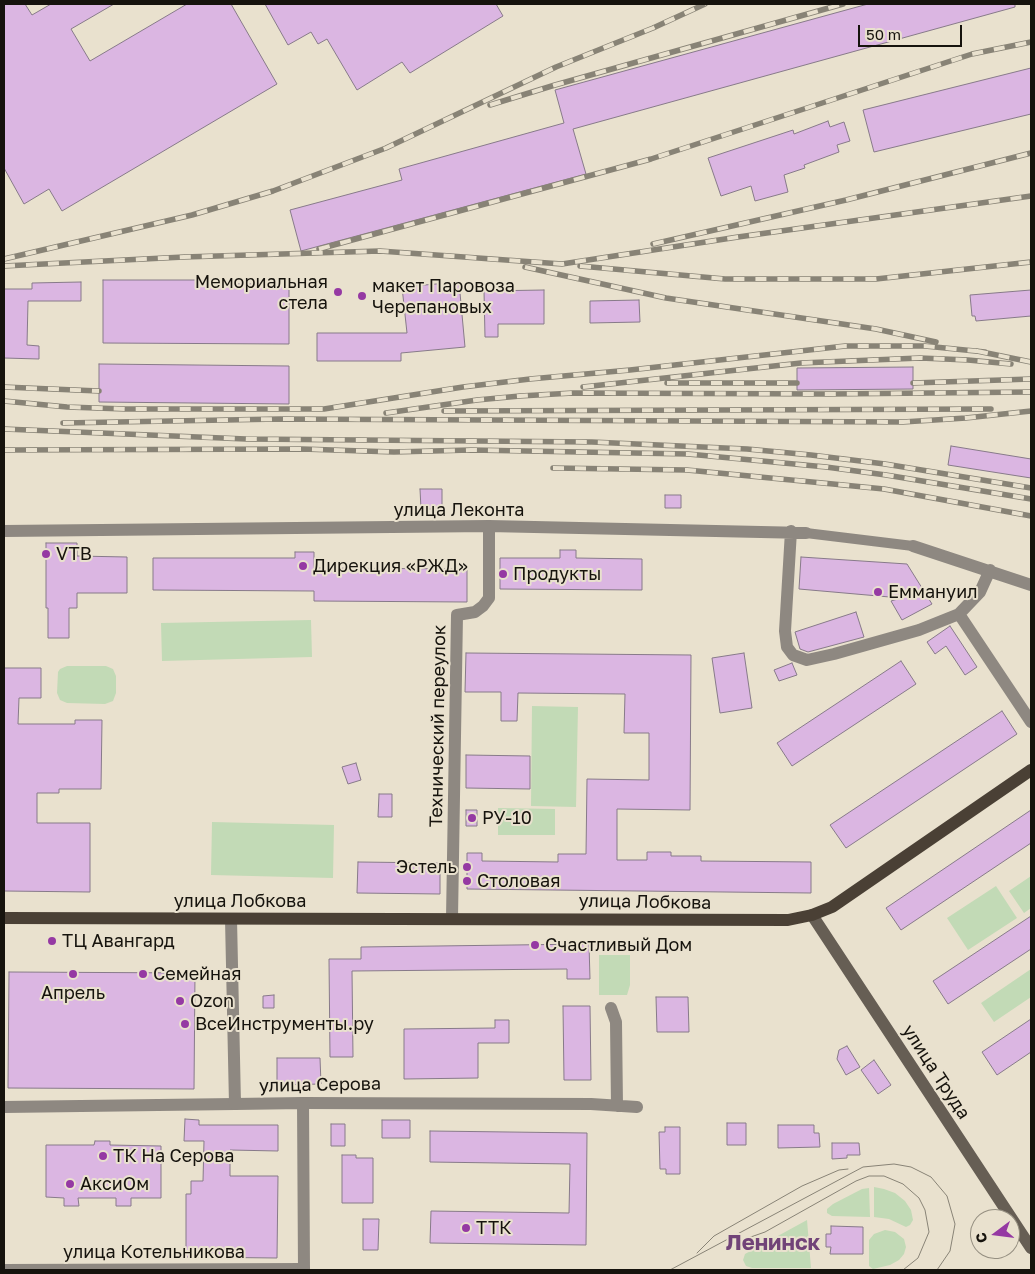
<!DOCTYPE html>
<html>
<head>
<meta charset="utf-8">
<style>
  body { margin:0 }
  #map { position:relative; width:1035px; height:1274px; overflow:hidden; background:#e9e1ce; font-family:"Golos Text",sans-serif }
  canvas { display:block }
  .frame { position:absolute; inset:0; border:5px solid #16130d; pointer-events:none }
  .north { position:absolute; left:970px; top:1209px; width:50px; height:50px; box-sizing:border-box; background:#e9e1ce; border:1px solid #958f81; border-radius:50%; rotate:255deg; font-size:14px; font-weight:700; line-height:20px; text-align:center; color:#16130d }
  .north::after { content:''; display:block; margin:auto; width:18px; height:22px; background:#9539a3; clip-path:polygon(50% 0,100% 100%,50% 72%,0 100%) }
  .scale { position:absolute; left:858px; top:25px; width:104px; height:22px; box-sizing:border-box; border:2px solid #16130d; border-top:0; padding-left:6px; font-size:15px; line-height:18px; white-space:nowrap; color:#16130d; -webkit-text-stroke:4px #e9e1ce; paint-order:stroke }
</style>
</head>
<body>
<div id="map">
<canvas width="1035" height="1274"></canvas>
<div class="frame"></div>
<div class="north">С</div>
<div class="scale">50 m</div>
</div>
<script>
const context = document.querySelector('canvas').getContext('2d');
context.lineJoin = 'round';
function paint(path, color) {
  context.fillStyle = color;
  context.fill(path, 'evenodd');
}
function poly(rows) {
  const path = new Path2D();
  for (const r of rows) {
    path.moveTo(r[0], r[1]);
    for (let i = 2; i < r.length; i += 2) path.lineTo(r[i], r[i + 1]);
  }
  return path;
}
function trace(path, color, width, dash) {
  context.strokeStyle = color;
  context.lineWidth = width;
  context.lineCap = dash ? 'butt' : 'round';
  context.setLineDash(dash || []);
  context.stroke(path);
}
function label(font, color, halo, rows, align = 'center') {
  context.font = font + ' "Golos Text",sans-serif';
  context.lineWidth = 4;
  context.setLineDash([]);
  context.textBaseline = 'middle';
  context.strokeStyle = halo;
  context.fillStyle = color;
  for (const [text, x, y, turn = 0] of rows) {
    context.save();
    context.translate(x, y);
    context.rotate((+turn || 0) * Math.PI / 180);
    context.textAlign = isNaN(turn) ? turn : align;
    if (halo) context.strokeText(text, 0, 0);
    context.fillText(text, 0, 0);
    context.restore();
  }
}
paint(poly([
  [311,620,312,657,162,661,161,623],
  [67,666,106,666,113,669,116,676,116,693,113,701,105,704,67,703,60,700,57,693,58,672,60,669],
  [532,706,578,707,576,807,531,806],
  [498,808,555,809,555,835,498,835],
  [212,822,334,825,333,878,211,875],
  [1031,876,1031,908,1024,913,1009,891],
  [996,886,1017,918,968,950,947,918],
  [599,955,630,955,630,985,627,995,599,995],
  [1031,969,1031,997,994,1022,981,1003],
  [874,1187,884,1189,895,1193,905,1201,911,1210,913,1220,910,1225,906,1227,889,1219,874,1217],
  [869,1188,870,1217,832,1216,827,1213,827,1209,833,1204,862,1189],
  [807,1220,811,1268,752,1268,746,1266,743,1260,745,1254],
  [885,1230,895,1232,904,1239,906,1247,904,1254,899,1260,890,1265,873,1269,869,1266,869,1240,874,1234]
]), '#c2dab6');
const building = poly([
  [4,4,25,4,32,15,51,4,114,4,71,29,90,61,187,4,231,4,277,84,62,211,49,189,24,204,4,168,4,4],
  [265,4,496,4,503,16,410,73,402,62,357,90,327,39,318,44,311,32,288,45,265,4],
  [868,4,1015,4,1015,7,573,129,586,174,301,251,290,210,402,180,399,169,564,123,555,90,868,4],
  [1031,68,1031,114,874,152,863,110,1031,68],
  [828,121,830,127,844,122,850,141,837,145,839,152,804,165,805,168,784,175,788,192,755,201,751,186,721,196,708,158,793,130,794,134,828,121],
  [103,280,200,280,200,284,289,284,289,344,103,343,103,280],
  [81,282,81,301,28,301,27,345,39,346,39,359,4,358,4,289,32,289,32,283,81,282],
  [459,282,465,347,401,353,401,361,317,361,317,333,407,333,402,287,459,282],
  [544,290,544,324,498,324,498,337,485,337,484,291,544,290],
  [1031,290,1031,316,976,321,975,316,972,316,970,295,1031,290],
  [639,300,640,322,590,323,590,301,639,300],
  [99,364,289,366,289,404,99,402,99,364],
  [913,367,913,389,797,390,797,368,913,367],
  [951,446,1031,459,1031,478,948,465,951,446],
  [420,489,442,489,442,509,421,509,420,489],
  [665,495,681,495,681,508,665,508,665,495],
  [46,543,77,543,77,556,127,557,127,593,77,593,77,608,69,608,69,638,48,638,48,608,46,608,46,543],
  [560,550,576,550,576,558,642,559,642,590,500,589,500,558,560,558,560,550],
  [295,552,314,552,314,568,467,569,467,602,314,601,314,591,153,590,153,558,295,558,295,552],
  [801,557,907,564,932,604,902,620,891,601,901,598,799,589,801,557],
  [856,612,864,637,808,652,800,649,795,632,856,612],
  [950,626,977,667,965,675,946,646,935,654,927,642,950,626],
  [466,653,691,655,690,810,617,809,617,860,647,860,647,852,671,852,671,856,701,856,701,861,811,862,811,893,467,889,467,853,482,853,482,861,558,862,558,854,586,854,587,779,649,780,649,733,624,733,625,694,518,693,517,721,501,721,501,692,465,692,466,653],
  [744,653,752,708,720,713,712,658,744,653],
  [901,661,916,684,792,766,777,743,901,661],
  [792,663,797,675,779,681,774,670,792,663],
  [4,668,41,668,41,698,19,698,18,724,75,724,75,720,102,720,101,789,59,789,59,793,37,793,37,823,90,823,90,892,4,891,4,668],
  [1002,711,1017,734,846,848,830,825,1002,711],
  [466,755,530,756,530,789,466,788,466,755],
  [356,763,361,780,348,784,342,767,356,763],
  [379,794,392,794,392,817,378,817,379,794],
  [466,810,477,810,477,826,466,826,466,810],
  [1031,810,1031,843,901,930,886,908,1031,810],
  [358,862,440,863,440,894,357,893,358,862],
  [1031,916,1031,949,948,1004,933,981,1031,916],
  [589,944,590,979,567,979,567,969,352,971,353,1057,330,1057,329,959,361,959,361,947,589,944],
  [9,972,195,973,194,1089,8,1088,9,972],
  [274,995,274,1008,263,1008,263,996,274,995],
  [656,997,688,997,689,1032,657,1032,656,997],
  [563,1006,590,1006,591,1080,564,1080,563,1006],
  [1031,1019,1031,1052,997,1075,982,1052,1031,1019],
  [495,1020,509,1020,509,1043,478,1043,478,1078,404,1079,404,1029,495,1028,495,1020],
  [847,1046,860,1067,846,1075,837,1059,839,1050,847,1046],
  [277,1058,320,1058,321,1084,277,1085,277,1058],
  [874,1060,891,1085,878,1094,861,1070,874,1060],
  [185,1119,199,1120,199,1125,278,1125,278,1151,230,1150,230,1176,278,1176,277,1258,186,1257,186,1194,191,1194,191,1181,203,1181,204,1141,184,1141,185,1119],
  [382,1120,410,1120,410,1138,382,1138,382,1120],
  [727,1123,746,1123,746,1145,727,1145,727,1123],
  [331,1124,345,1124,345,1146,331,1146,331,1124],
  [778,1125,814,1125,814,1133,819,1133,820,1147,778,1148,778,1125],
  [665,1127,680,1127,680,1174,666,1174,666,1169,660,1169,659,1132,665,1132,665,1127],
  [430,1131,587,1133,586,1245,430,1243,431,1211,569,1213,570,1164,430,1162,430,1131],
  [95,1141,110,1141,110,1145,161,1146,161,1198,131,1198,131,1206,116,1206,116,1198,78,1198,79,1206,64,1206,64,1198,46,1197,46,1145,94,1145,95,1141],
  [832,1143,859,1143,860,1155,847,1155,847,1158,832,1159,832,1143],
  [342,1155,356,1155,356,1158,373,1158,373,1203,342,1203,342,1155],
  [363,1219,379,1219,378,1250,363,1250,363,1219],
  [831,1226,863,1227,863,1254,830,1254,831,1247,826,1247,826,1234,831,1234,831,1226]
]);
paint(building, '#dbb6e2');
trace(building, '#877a89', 1);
trace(poly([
  [806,533,913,546]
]), '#8e8881', 10);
trace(poly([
  [4,531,489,526,806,533],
  [791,531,785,631,787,647,793,655,807,660,834,654,919,630,959,614,980,592,990,570],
  [913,546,1031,585],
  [959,614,1031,722],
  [452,918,457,615,475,612,483,606,489,598,489,526],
  [611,1008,616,1022,617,1106],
  [303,1103,591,1104,637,1107],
  [4,1107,235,1104],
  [4,1270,304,1269]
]), '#8e8881', 12);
trace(poly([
  [231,919,235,1104,303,1103,304,1270]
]), '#8e8881', 12);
trace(poly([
  [812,915,1031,1248]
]), '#665e54', 12);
trace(poly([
  [4,918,788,920,812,915,832,907,1031,770]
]), '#4a4035', 12);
trace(poly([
  [728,1245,765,1232,856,1181,869,1176,884,1176,903,1184,919,1198,925,1210,929,1232,918,1258,903,1270],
  [697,1253,714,1236,802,1186,839,1170,848,1169],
  [670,1270,863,1167,894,1164,911,1167,931,1177,947,1196,955,1224,950,1251,937,1270]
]), '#888376', 1);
const rail = poly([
  [490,105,555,85,843,4],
  [653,244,846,200,1031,153],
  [319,249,651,159,972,54,1031,42],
  [4,259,192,215,273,191,386,148,556,67,653,28,705,4],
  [4,266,184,257,380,251,562,264,738,237,1031,196],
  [580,266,725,279,876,279,1031,262],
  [525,267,666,298,876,329,936,342],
  [977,351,1031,362],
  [667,383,797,383],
  [913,383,1031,379],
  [4,387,99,391],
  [583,387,801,363,920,358,968,360,1011,364],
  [4,401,67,407,125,409,324,409,463,387,530,379,630,370,845,346,925,346,985,352],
  [444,411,991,409],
  [386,413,477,400,520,396,573,393,829,394,1031,392],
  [63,423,280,419,903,422,966,418,1031,411],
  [4,429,246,439,592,442,747,449,811,455,885,464,1031,488],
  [4,450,302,449,394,452,471,450,688,454,826,467,886,475,1031,499],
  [553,468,687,470,833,484,884,489,1031,516]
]);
trace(rail, '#888376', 5.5);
trace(rail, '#e9e1ce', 4, [11]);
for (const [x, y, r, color] of [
  [338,292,5,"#9539a3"],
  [362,296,5,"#9539a3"],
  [46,554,5,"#9539a3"],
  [303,566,5,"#9539a3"],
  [503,574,5,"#9539a3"],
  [878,592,5,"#9539a3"],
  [472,818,5,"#9539a3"],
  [467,867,5,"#9539a3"],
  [467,881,5,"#9539a3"],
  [52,941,5,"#9539a3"],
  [535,945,5,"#9539a3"],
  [73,974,5,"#9539a3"],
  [143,974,5,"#9539a3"],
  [180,1001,5,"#9539a3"],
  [185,1024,5,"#9539a3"],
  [103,1156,5,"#9539a3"],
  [70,1184,5,"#9539a3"],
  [466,1228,5,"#9539a3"]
]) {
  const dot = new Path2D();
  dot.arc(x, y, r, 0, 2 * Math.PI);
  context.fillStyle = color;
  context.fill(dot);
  trace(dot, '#e9e1ce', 2);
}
label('18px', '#16130d', '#e9e1ce', [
  ["Мемориальная",328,282,"right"],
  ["стела",328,303,"right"],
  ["макет Паровоза",372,286],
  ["Черепановых",372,307],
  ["VTB",56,554],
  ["Дирекция «РЖД»",313,566],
  ["Продукты",513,574],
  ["Еммануил",888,592],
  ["РУ-10",482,818],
  ["Эстель",457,867,"right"],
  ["Столовая",477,881],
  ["ТЦ Авангард",62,941],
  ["Счастливый Дом",545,945],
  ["Семейная",153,974],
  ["Апрель",73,993,"center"],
  ["Ozon",190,1001],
  ["ВсеИнструменты.ру",195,1024],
  ["ТК На Серова",113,1156],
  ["АксиОм",80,1184],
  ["ТТК",476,1228]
], 'left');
label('18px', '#16130d', '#e9e1ce', [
  ["улица Леконта",459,510],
  ["Технический переулок",438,726,-89],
  ["улица Лобкова",240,901],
  ["улица Лобкова",645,902,1],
  ["улица Труда",936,1072,57],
  ["улица Серова",320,1085,-1],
  ["улица Котельникова",154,1252]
]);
label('bold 22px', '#714378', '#e9e1ce', [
  ["Ленинск",773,1243]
]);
</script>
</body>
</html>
